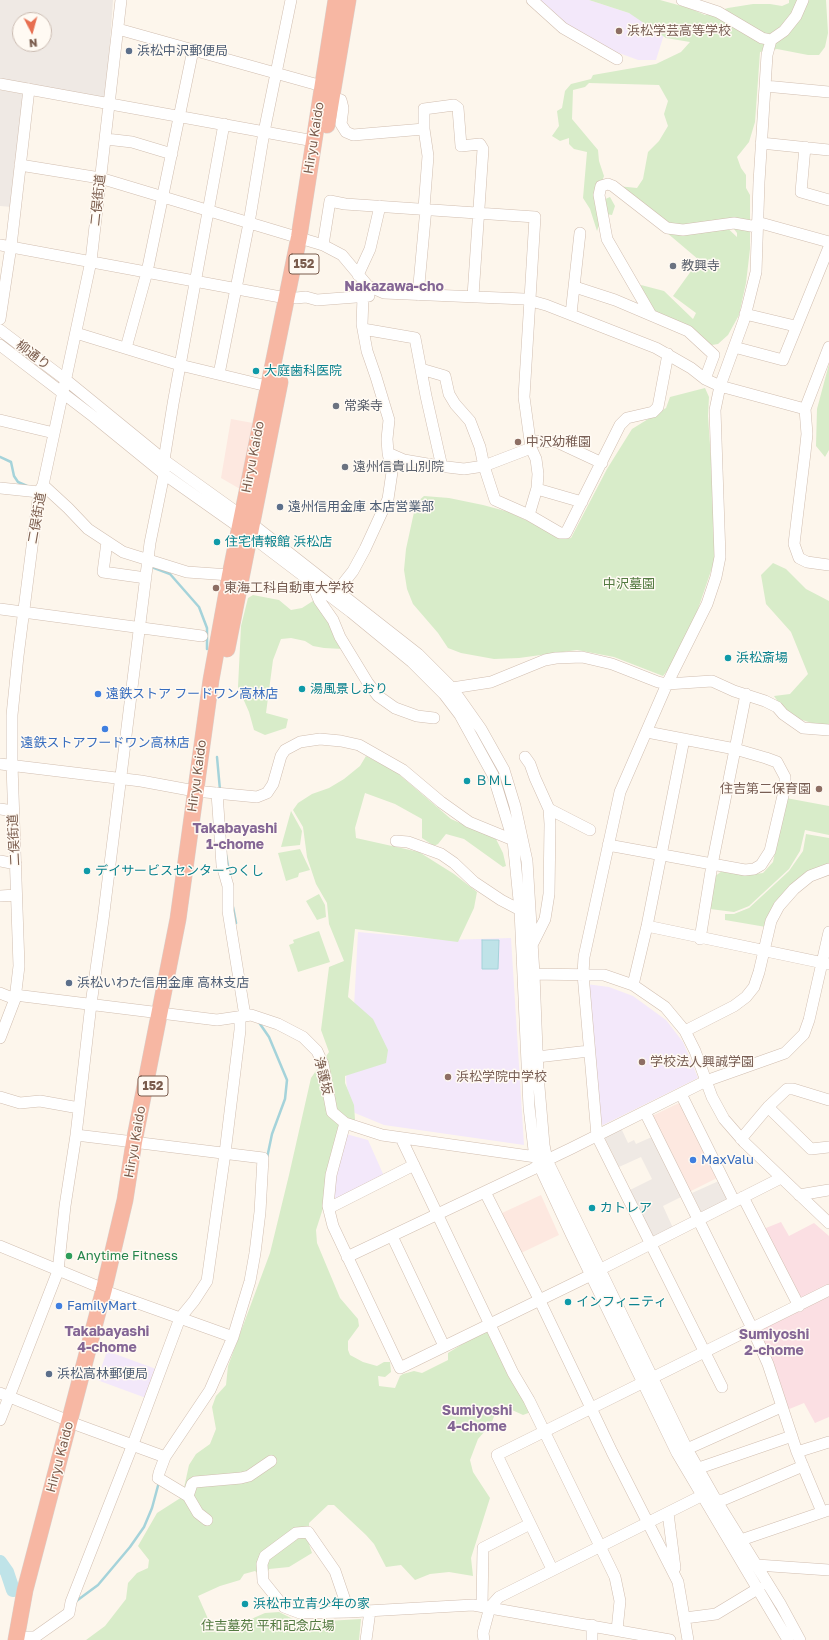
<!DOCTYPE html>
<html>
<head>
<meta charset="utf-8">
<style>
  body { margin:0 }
  #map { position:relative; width:829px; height:1640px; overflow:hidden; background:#fdf6ec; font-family:"Golos Text",sans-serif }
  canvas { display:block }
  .north { position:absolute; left:12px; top:12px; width:40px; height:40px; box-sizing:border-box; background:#fffaf3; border:1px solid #cabbb1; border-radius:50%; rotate:174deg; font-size:11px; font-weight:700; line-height:16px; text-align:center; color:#7a5c4d }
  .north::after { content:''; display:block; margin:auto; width:14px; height:18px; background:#e76f51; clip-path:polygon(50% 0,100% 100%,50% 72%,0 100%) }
</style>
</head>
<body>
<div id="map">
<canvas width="829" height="1640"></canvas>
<div class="north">N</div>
</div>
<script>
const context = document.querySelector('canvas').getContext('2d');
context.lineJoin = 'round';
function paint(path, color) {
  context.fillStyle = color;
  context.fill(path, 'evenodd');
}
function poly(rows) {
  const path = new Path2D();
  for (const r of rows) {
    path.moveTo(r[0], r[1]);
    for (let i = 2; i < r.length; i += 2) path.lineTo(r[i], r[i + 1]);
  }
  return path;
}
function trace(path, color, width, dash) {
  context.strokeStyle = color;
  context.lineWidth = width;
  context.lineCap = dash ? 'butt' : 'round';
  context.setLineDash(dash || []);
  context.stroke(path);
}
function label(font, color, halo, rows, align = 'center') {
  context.font = font + ' "Golos Text","Noto Sans JP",sans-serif';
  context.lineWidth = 3;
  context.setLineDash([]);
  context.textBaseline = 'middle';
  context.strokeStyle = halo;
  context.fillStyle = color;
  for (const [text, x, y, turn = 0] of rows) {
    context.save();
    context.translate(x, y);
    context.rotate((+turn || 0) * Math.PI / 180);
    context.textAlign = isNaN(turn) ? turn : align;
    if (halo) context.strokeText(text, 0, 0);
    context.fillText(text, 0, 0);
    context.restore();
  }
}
paint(poly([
  [231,419,253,423,240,489,221,478],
  [681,1102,719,1177,689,1192,652,1116],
  [541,1195,559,1235,521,1253,502,1213]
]), '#fde8e0');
paint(poly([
  [0,0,113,0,106,99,0,80],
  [20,20,44,20,44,44,20,44],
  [0,90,24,94,12,207,0,206],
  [621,1128,628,1143,634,1140,636,1144,654,1136,683,1196,663,1206,673,1228,653,1237,630,1190,652,1179,641,1157,619,1167,604,1136],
  [721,1180,730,1200,702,1214,692,1193]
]), '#efe9e4');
paint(poly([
  [535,0,589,0,629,13,666,28,656,60,638,60,600,46,576,33],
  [358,932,446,940,511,938,524,1145,384,1125,350,1111,346,1079,353,1026],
  [586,984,609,987,633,996,666,1020,683,1042,698,1078,603,1125,600,1124],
  [346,1134,368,1140,384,1176,331,1203,331,1184],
  [107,1351,156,1369,146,1398,97,1380]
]), '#f3e8fa');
paint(poly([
  [781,1222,789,1236,814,1223,829,1236,829,1417,815,1423,804,1403,787,1410,756,1332,802,1309,761,1230]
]), '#fbdfe3');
paint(poly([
  [589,0,660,0,689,8,705,15,728,8,753,4,770,4,782,6,789,3,789,0,826,0,828,33,825,47,819,55,808,55,777,49,760,52,755,122,749,142,737,157,741,168,746,175,746,188,750,195,750,249,746,283,739,315,728,335,718,344,712,345,655,314,642,292,641,285,664,291,693,319,696,313,673,296,699,260,653,221,617,186,637,188,643,179,648,152,659,141,668,126,664,114,668,101,659,85,589,83,585,87,573,90,572,119,598,150,599,161,604,176,598,194,603,200,610,197,615,206,612,215,600,213,600,222,597,231,590,209,583,198,587,152,574,149,569,144,569,138,560,141,552,136,559,126,557,111,562,108,565,91,571,84,591,79,593,75,656,64,681,52,690,42,666,38,629,13],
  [728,221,737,233,737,237,722,223],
  [829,364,829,450,825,457,816,446,817,409],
  [705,388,709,397,708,416,715,516,714,562,695,618,671,666,663,676,614,657,577,650,519,658,494,659,461,653,448,648,438,633,413,604,407,589,404,570,406,549,416,503,424,496,449,498,483,505,509,512,565,539,571,538,607,469,632,429,666,408,670,397],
  [773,563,786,569,806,589,829,601,829,725,815,724,796,718,781,706,774,696,790,694,808,674,791,632,766,604,761,575],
  [253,595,279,600,291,610,302,608,316,599,330,621,334,637,343,649,324,648,313,646,305,641,291,638,281,639,273,660,266,713,288,719,286,728,265,735,254,730,249,712,238,687,241,626,248,598],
  [366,756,395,771,451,819,496,839,503,853,506,866,503,867,464,839,446,834,438,844,434,846,422,838,422,819,395,804,365,793,355,828,356,838,419,852,454,874,477,892,474,908,458,942,355,929,348,997,373,1019,388,1050,386,1063,345,1076,345,1083,354,1105,355,1120,340,1127,333,1146,326,1199,316,1230,317,1243,340,1298,358,1319,359,1326,348,1341,348,1350,350,1355,363,1362,377,1366,384,1362,390,1362,391,1372,385,1377,378,1376,379,1386,395,1388,400,1376,403,1374,414,1371,422,1373,448,1360,448,1353,490,1327,531,1412,523,1415,499,1404,491,1424,478,1439,470,1460,473,1472,490,1498,471,1558,473,1576,449,1572,430,1574,415,1580,401,1565,386,1567,374,1544,366,1535,334,1505,328,1505,309,1523,309,1544,312,1553,289,1567,269,1569,265,1579,255,1571,244,1574,240,1580,220,1586,198,1596,209,1621,220,1620,226,1623,239,1621,242,1623,265,1613,279,1612,293,1619,310,1622,361,1619,359,1640,86,1640,105,1626,126,1599,128,1583,137,1573,148,1568,149,1560,138,1546,157,1513,182,1497,189,1465,196,1454,210,1444,216,1429,212,1407,216,1396,226,1385,228,1366,270,1253,289,1175,311,1078,329,1052,321,1030,329,967,344,961,329,924,327,903,316,884,307,857,303,827,293,810,298,803,312,794,329,788,344,779,360,766],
  [786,798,829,806,829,835,805,830,800,851,789,869,749,906,734,912,710,909,714,877,722,871,747,875,763,873,773,862],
  [291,811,302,831,300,845,281,847],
  [806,834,829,838,829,865,815,869,766,927,725,920,725,914,734,914,749,908,789,871,803,851],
  [300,849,310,870,299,873,298,877,286,881,278,853],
  [319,894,325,905,326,917,317,920,306,901],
  [319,931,330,962,298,972,289,945,294,943,293,940]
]), '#d8ecc9');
const water = poly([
  [482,940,499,940,498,969,482,969,482,940]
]);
paint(water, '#bfe3e8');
trace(water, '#a5d3da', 1);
trace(poly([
  [0,457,11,462,14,476,18,482,27,486],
  [149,566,170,574,199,607,207,628,207,649],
  [217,757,220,790],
  [226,855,230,876],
  [233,907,236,923],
  [258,1021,269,1037,287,1080,285,1099,272,1134,267,1158],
  [75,1602,98,1585,130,1547,144,1527,152,1508,159,1482]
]), '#a5d3da', 2.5);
trace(poly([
  [0,1562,7,1572,13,1590]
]), '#bfe3e8', 14);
const minor = poly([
  [532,0,563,28,617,59],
  [682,0,718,12,762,38,771,40,784,31,796,16,803,0],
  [118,29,322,86],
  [0,84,314,141],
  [765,86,829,92],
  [332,97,341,100,343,108,341,124,346,132,353,135,424,129,428,156,424,208],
  [424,129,424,109,454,105,458,108,461,146,480,144,483,149,473,296],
  [106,139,132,142,172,154],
  [761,143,829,150],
  [805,147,801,192,829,200],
  [20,165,100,178,323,245,342,255,368,286,384,293,524,299,546,305,656,348,691,368,705,379,720,386,805,409],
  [757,222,829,242],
  [0,245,286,298],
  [323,245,330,201,345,204,535,217,524,397,531,448,484,466,480,447,470,421,455,404,449,394,445,376,421,369],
  [358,275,370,249,380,206],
  [575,287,615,300,688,331,714,355,705,379],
  [418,295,426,208],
  [363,297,362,324,367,351,376,377,389,420,387,439,388,453,404,460,439,466,464,469,484,466,495,500,529,515,560,533,566,533,620,425,627,418,653,412,658,407,668,354],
  [296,298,306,297,317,300,369,296],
  [571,314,580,233],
  [745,314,795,326],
  [651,315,607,239,599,195,601,186,608,184,613,186,667,228,683,230,734,223,757,227],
  [0,319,11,246,29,89],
  [363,329,415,338,426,396,442,467],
  [0,330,66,380,164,460,242,516,418,654,452,688,481,729,504,770,515,806,527,861,534,974,538,1075,544,1145,547,1160,687,1449,716,1500,781,1605,800,1640],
  [76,333,180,365,267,386],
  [0,345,94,417,164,474,239,527,351,612,412,662,444,694,460,715,493,775,513,840,520,910,529,1107,534,1150,539,1165,571,1234,677,1453,788,1640],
  [734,347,783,360,829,247],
  [829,347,805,409,807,434,805,453,794,544,799,558,807,562,829,565],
  [126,348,147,272,193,50],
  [219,374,249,223,264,132,291,0],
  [0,420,54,433],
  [530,441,557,442,602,463],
  [43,485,68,508,88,529,123,552,187,572,230,575],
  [0,488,39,492],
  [537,489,582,502],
  [529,515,537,488,538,474,536,459,531,448],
  [107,542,103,572,146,578],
  [312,583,319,600,333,620,340,637,368,683,378,696,395,708,417,716,434,718],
  [338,590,353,571,365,549,388,499,392,472,388,453],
  [0,609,202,636],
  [452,688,491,682,545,660,556,658,582,657,612,664,658,682,667,684,712,681,734,691,765,701,777,707,783,714,803,728,829,730],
  [525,757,530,764,535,778,549,809,550,824,549,894,545,919,532,945],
  [0,764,141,781,195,791,257,797,267,793,273,784,281,756,285,750,300,742,320,739,341,741,359,745,403,770,441,802,469,822,513,840],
  [217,793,222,865,228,886,228,911,245,1016],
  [0,809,13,811],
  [549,809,590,830],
  [396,841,408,842,441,854,454,863,474,882,501,900,520,910],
  [608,845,745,870,754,869,761,865,770,851,785,787,785,777,777,762,766,758,735,749,647,732],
  [0,861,16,864],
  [0,896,16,895],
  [647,926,828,964],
  [700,939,712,865,746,694],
  [528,974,604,975,633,985,665,1007,685,1031,695,1051,712,1097,724,1119,744,1142,829,1223],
  [633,985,647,926,684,739],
  [0,993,15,999],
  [15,995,217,1020,251,1015,278,1024,303,1037,317,1051,323,1064,332,1112,345,1123],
  [685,1031,734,1006,746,997,754,987,759,972,771,921,779,906,794,889,810,876,829,869],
  [0,1038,15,999,19,966,12,765,12,715,18,656,39,492,43,485,91,261,121,0],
  [537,1057,589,1051],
  [681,1094,734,1201],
  [0,1097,20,1103,40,1101,79,1108],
  [768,1107,811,1149,829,1147],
  [645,1112,752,1328,768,1364,797,1452,822,1512],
  [345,1123,331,1175,328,1206,333,1226,400,1368,591,1275],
  [345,1123,382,1135,536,1157],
  [76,1135,91,1004,103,920,150,543,164,474,164,460,173,404,224,124],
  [401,1138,513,1373,529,1400,615,1577,620,1601,617,1630],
  [741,1139,768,1107,787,1089,793,1089,829,1100],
  [141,1143,263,1158,260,1212,255,1253,250,1281,233,1337,210,1390,165,1457,159,1473,158,1478,188,1496,198,1513,207,1520],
  [485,1192,539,1299,612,1452,678,1582,688,1640],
  [799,1195,829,1190],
  [743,1197,799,1306],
  [329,1208,414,1165],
  [392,1236,444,1346],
  [0,1246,104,1289,110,1293,233,1337],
  [347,1257,533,1169,547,1160,572,1148,706,1081,785,1053,804,1034,809,1020,829,932],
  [599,1270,781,1178],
  [722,1387,597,1136,583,974,584,957,620,792,667,684,707,604,716,577,720,557,715,410,720,386,744,320,756,272,759,182,767,55,771,40],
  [0,1393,69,1421],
  [0,1420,58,1271,65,1206,76,1135,134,1142],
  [75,1424,165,1457],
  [687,1449,781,1407],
  [797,1452,829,1442],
  [698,1470,702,1467,792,1436],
  [188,1496,192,1484,195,1482,241,1478,249,1476,271,1461],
  [716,1500,723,1500,803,1466],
  [668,1513,675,1568],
  [741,1540,829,1510],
  [757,1565,829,1570],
  [552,1569,497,1455,829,1290],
  [482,1606,483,1548,530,1524],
  [349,1612,300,1613,284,1607,263,1581,262,1564,265,1556,296,1533,308,1532,335,1571,349,1612,473,1605,670,1640],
  [685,1618,716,1614,759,1588],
  [592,1625,592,1640],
  [27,1637,35,1637,69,1613,71,1602,133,1444,180,1318,194,1301,207,1281,225,1153,240,1030,240,1018],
  [366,1640,370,1611],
  [484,1640,483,1633,490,1607,499,1597,701,1496]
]);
const highway = poly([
  [327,125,348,0],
  [227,649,280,382],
  [16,1640,25,1590,104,1289,125,1200,134,1142,178,919,211,680,230,575,299,237,336,0]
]);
trace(minor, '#d1beb0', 12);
trace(highway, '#dad1cd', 17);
trace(minor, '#fff', 11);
trace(highway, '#f7b7a3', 16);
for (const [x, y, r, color] of [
  [619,31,4,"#8d6e63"],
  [129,51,4,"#5c6f8a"],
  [673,266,4,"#6b7280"],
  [256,371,4,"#0f9aa8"],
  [336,406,4,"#6b7280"],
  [518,442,4,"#8d6e63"],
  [345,467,4,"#6b7280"],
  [280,507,4,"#5c6f8a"],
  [217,542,4,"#0f9aa8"],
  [216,588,4,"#8d6e63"],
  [728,658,4,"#0f9aa8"],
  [302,689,4,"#0f9aa8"],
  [98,694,4,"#3f7fe0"],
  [105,729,4,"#3f7fe0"],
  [467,781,4,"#0f9aa8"],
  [819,789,4,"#8d6e63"],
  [87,871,4,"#0f9aa8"],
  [69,983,4,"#5c6f8a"],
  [642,1062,4,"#8d6e63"],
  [448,1077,4,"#8d6e63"],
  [693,1160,4,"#3f7fe0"],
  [592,1208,4,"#0f9aa8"],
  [69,1256,4,"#2e9e5b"],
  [568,1302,4,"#0f9aa8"],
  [59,1306,4,"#3f7fe0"],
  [49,1374,4,"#5c6f8a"],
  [245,1604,4,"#0f9aa8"]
]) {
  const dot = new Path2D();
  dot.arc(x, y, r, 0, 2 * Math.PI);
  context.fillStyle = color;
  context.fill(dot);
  trace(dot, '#fffaf3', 1.5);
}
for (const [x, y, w] of [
  [304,264,30],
  [153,1086,30]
]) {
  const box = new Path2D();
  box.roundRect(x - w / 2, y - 10, w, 20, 3);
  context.fillStyle = '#fffaf3';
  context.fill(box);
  trace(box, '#7a5c4d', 1);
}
label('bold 12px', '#7a5c4d', null, [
  ["152",304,264],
  ["152",153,1086]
]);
label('13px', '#785e54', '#fffaf3', [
  ["浜松学芸高等学校",627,31],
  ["中沢幼稚園",526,442],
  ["東海工科自動車大学校",224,588],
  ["住吉第二保育園",811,789,"right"],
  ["学校法人興誠学園",650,1062],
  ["浜松学院中学校",456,1077]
], 'left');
label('13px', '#4e5e75', '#fffaf3', [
  ["浜松中沢郵便局",137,51],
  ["遠州信用金庫 本店営業部",288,507],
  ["浜松いわた信用金庫 高林支店",77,983],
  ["浜松高林郵便局",57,1374]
], 'left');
label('13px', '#7a5c4d', '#fffaf3', [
  ["Hiryu Kaido",314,138,-81],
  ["二俣街道",98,200,-84],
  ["柳通り",33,355,37],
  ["Hiryu Kaido",253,457,-79],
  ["二俣街道",37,518,-80],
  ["Hiryu Kaido",197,776,-82],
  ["二俣街道",14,840,-93],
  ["浄護坂",323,1076,76],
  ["Hiryu Kaido",135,1142,-80],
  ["Hiryu Kaido",60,1457,-75]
]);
label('13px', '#5b616d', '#fffaf3', [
  ["教興寺",681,266],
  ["常楽寺",344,406],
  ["遠州信貴山別院",353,467]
], 'left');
label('13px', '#0d838f', '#fffaf3', [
  ["大庭歯科医院",264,371],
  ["住宅情報館 浜松店",225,542],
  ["浜松斎場",736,658],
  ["湯風景しおり",310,689],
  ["ＢＭＬ",475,781],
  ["デイサービスセンターつくし",95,871],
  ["カトレア",600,1208],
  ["インフィニティ",576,1302],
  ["浜松市立青少年の家",253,1604]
], 'left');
label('13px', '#537a41', '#fffaf3', [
  ["中沢墓園",629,584],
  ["住吉墓苑 平和記念広場",268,1626]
]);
label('13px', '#366cbe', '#fffaf3', [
  ["遠鉄ストア フードワン高林店",106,694],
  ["遠鉄ストアフードワン高林店",105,743,"center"],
  ["MaxValu",701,1160],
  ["FamilyMart",67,1306]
], 'left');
label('13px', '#27864d', '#fffaf3', [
  ["Anytime Fitness",77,1256]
], 'left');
label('bold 14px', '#846695', '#fffaf3', [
  ["Nakazawa-cho",394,287],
  ["Takabayashi",235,829],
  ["1-chome",235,845],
  ["Takabayashi",107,1332],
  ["4-chome",107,1348],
  ["Sumiyoshi",774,1335],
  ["2-chome",774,1351],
  ["Sumiyoshi",477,1411],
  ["4-chome",477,1427]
]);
</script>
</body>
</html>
